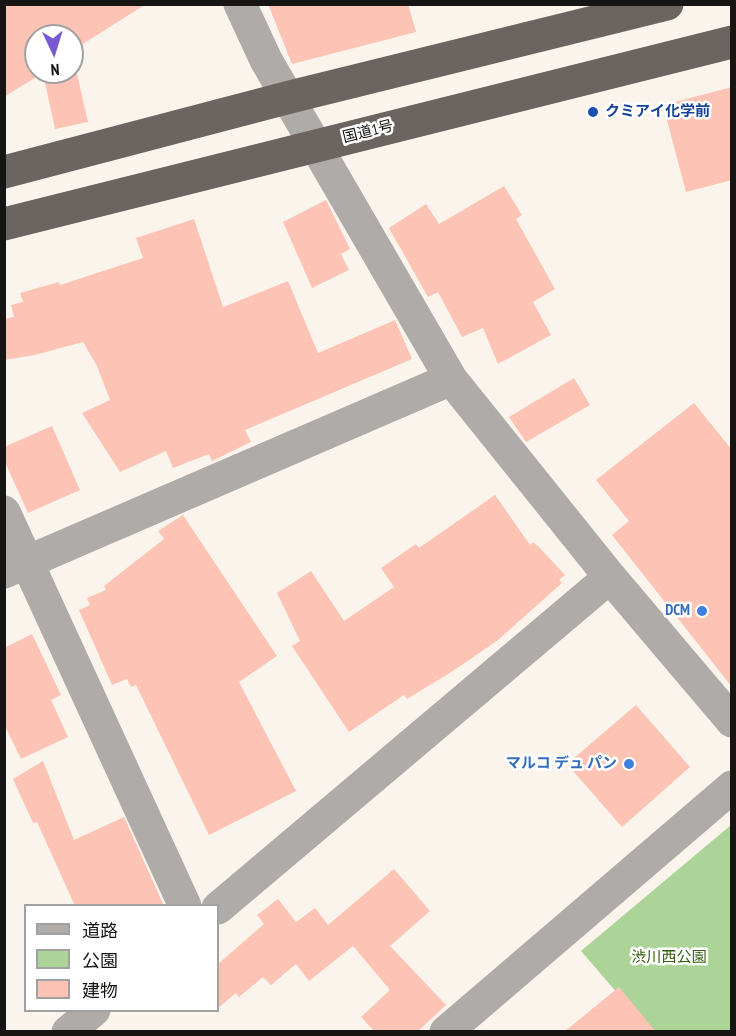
<!DOCTYPE html>
<html>
<head>
<meta charset="utf-8">
<style>
  body { margin:0 }
  #map { position:relative; width:736px; height:1036px; overflow:hidden; background:#faf4ec; font-family:"PT Sans Narrow","Noto Sans JP",sans-serif }
  canvas { display:block }
  .frame { position:absolute; inset:0; border:6px solid #171513; pointer-events:none }
  .legend { position:absolute; left:24px; top:904px; width:195px; height:108px; box-sizing:border-box; background:#fff; border:2px solid #a2a1a1; margin:0; padding:8px 10px; list-style:none; font-size:18px; color:#171513 }
  .legend li { display:flex; align-items:center; gap:12px; height:30px }
  .legend b { width:30px; border:2px solid #a2a1a1 }
  .north { position:absolute; left:24px; top:24px; width:60px; height:60px; box-sizing:border-box; background:#fff; border:2px solid #a2a1a1; border-radius:50%; rotate:176deg; font-size:16px; font-weight:700; line-height:24px; text-align:center; color:#171513 }
  .north::after { content:''; display:block; margin:auto; width:21px; height:27px; background:#7959d3; clip-path:polygon(50% 0,100% 100%,50% 72%,0 100%) }
</style>
</head>
<body>
<div id="map">
<canvas width="736" height="1036"></canvas>
<div class="frame"></div>
<ul class="legend">
<li><b style="height:8px;background:#afaba9"></b>道路</li>
<li><b style="height:16px;background:#add498"></b>公園</li>
<li><b style="height:16px;background:#fdc3b4"></b>建物</li>
</ul>
<div class="north">N</div>
</div>
<script>
const context = document.querySelector('canvas').getContext('2d');
context.lineJoin = 'round';
function paint(path, color) {
  context.fillStyle = color;
  context.fill(path, 'evenodd');
}
function poly(rows) {
  const path = new Path2D();
  for (const r of rows) {
    path.moveTo(r[0], r[1]);
    for (let i = 2; i < r.length; i += 2) path.lineTo(r[i], r[i + 1]);
  }
  return path;
}
function trace(path, color, width, dash) {
  context.strokeStyle = color;
  context.lineWidth = width;
  context.lineCap = dash ? 'butt' : 'round';
  context.setLineDash(dash || []);
  context.stroke(path);
}
function label(font, color, halo, rows, align = 'center') {
  context.font = font + ' "PT Sans Narrow","Noto Sans JP",sans-serif';
  context.lineWidth = 5;
  context.setLineDash([]);
  context.textBaseline = 'middle';
  context.strokeStyle = halo;
  context.fillStyle = color;
  for (const [text, x, y, turn = 0] of rows) {
    context.save();
    context.translate(x, y);
    context.rotate((+turn || 0) * Math.PI / 180);
    context.textAlign = isNaN(turn) ? turn : align;
    if (halo) context.strokeText(text, 0, 0);
    context.fillText(text, 0, 0);
    context.restore();
  }
}
paint(poly([
  [731,825,731,1031,650,1031,581,951]
]), '#add498');
paint(poly([
  [4,4,146,4,72,51,72,36,36,36,36,72,72,72,72,52,88,122,55,129,43,73,4,97],
  [268,4,408,4,416,32,292,64],
  [732,87,732,180,686,192,663,105],
  [504,186,522,215,516,219,555,289,533,302,551,335,498,364,483,328,462,337,438,292,428,297,389,228,426,204,439,224],
  [326,200,350,249,341,254,349,270,312,288,283,222],
  [194,219,223,307,288,281,318,353,395,320,412,359,245,430,251,442,212,461,209,454,173,468,166,451,120,472,82,413,110,400,97,366,83,342,35,355,4,360,4,319,14,317,11,305,23,302,20,293,59,282,60,285,143,258,136,238],
  [574,378,590,405,526,442,509,417],
  [694,403,732,450,732,687,612,535,629,521,596,480],
  [52,426,80,490,28,513,4,460,4,447],
  [495,495,530,545,533,542,539,547,565,575,559,580,562,583,498,640,453,671,407,699,404,695,349,732,292,646,300,641,277,593,311,571,344,621,394,587,381,568,416,544,419,548],
  [183,515,277,656,239,682,296,791,209,835,136,685,131,687,127,679,112,685,79,610,90,605,87,598,106,590,104,586,164,539,158,531],
  [32,634,61,695,51,700,68,737,21,759,4,724,4,648],
  [636,705,690,767,622,827,567,764],
  [43,761,74,840,124,817,164,906,75,906,37,822,33,823,13,779],
  [394,869,430,911,390,946,446,1005,417,1032,375,1032,361,1017,390,990,353,946,309,981,296,964,271,985,263,977,239,997,236,993,218,1008,218,964,264,924,257,915,278,899,296,922,315,908,328,925],
  [619,987,656,1032,564,1032]
]), '#fdc3b4');
trace(poly([
  [240,4,266,60,451,379,610,577,732,721],
  [4,512,185,906],
  [4,572,451,379],
  [218,908,610,577],
  [68,1032,94,1010],
  [446,1032,732,787]
]), '#afaba9', 33);
trace(poly([
  [4,172,290,97,667,4],
  [4,224,732,42]
]), '#6b6460', 33);
for (const [x, y, r, color] of [
  [593,112,6,"#1a4fb4"],
  [702,611,6,"#3f7fe0"],
  [629,764,6,"#3f7fe0"]
]) {
  const dot = new Path2D();
  dot.arc(x, y, r, 0, 2 * Math.PI);
  context.fillStyle = color;
  context.fill(dot);
  trace(dot, '#fff', 2);
}
label('bold 15px', '#164399', '#fff', [
  ["クミアイ化学前",605,112]
], 'left');
label('15px', '#171513', '#fff', [
  ["国道1号",368,132,-14]
]);
label('bold 15px', '#366cbe', '#fff', [
  ["DCM",690,611],
  ["マルコ デュ パン",617,764]
], 'right');
label('15px', '#325e0d', '#fff', [
  ["渋川西公園",669,958]
]);
</script>
</body>
</html>
